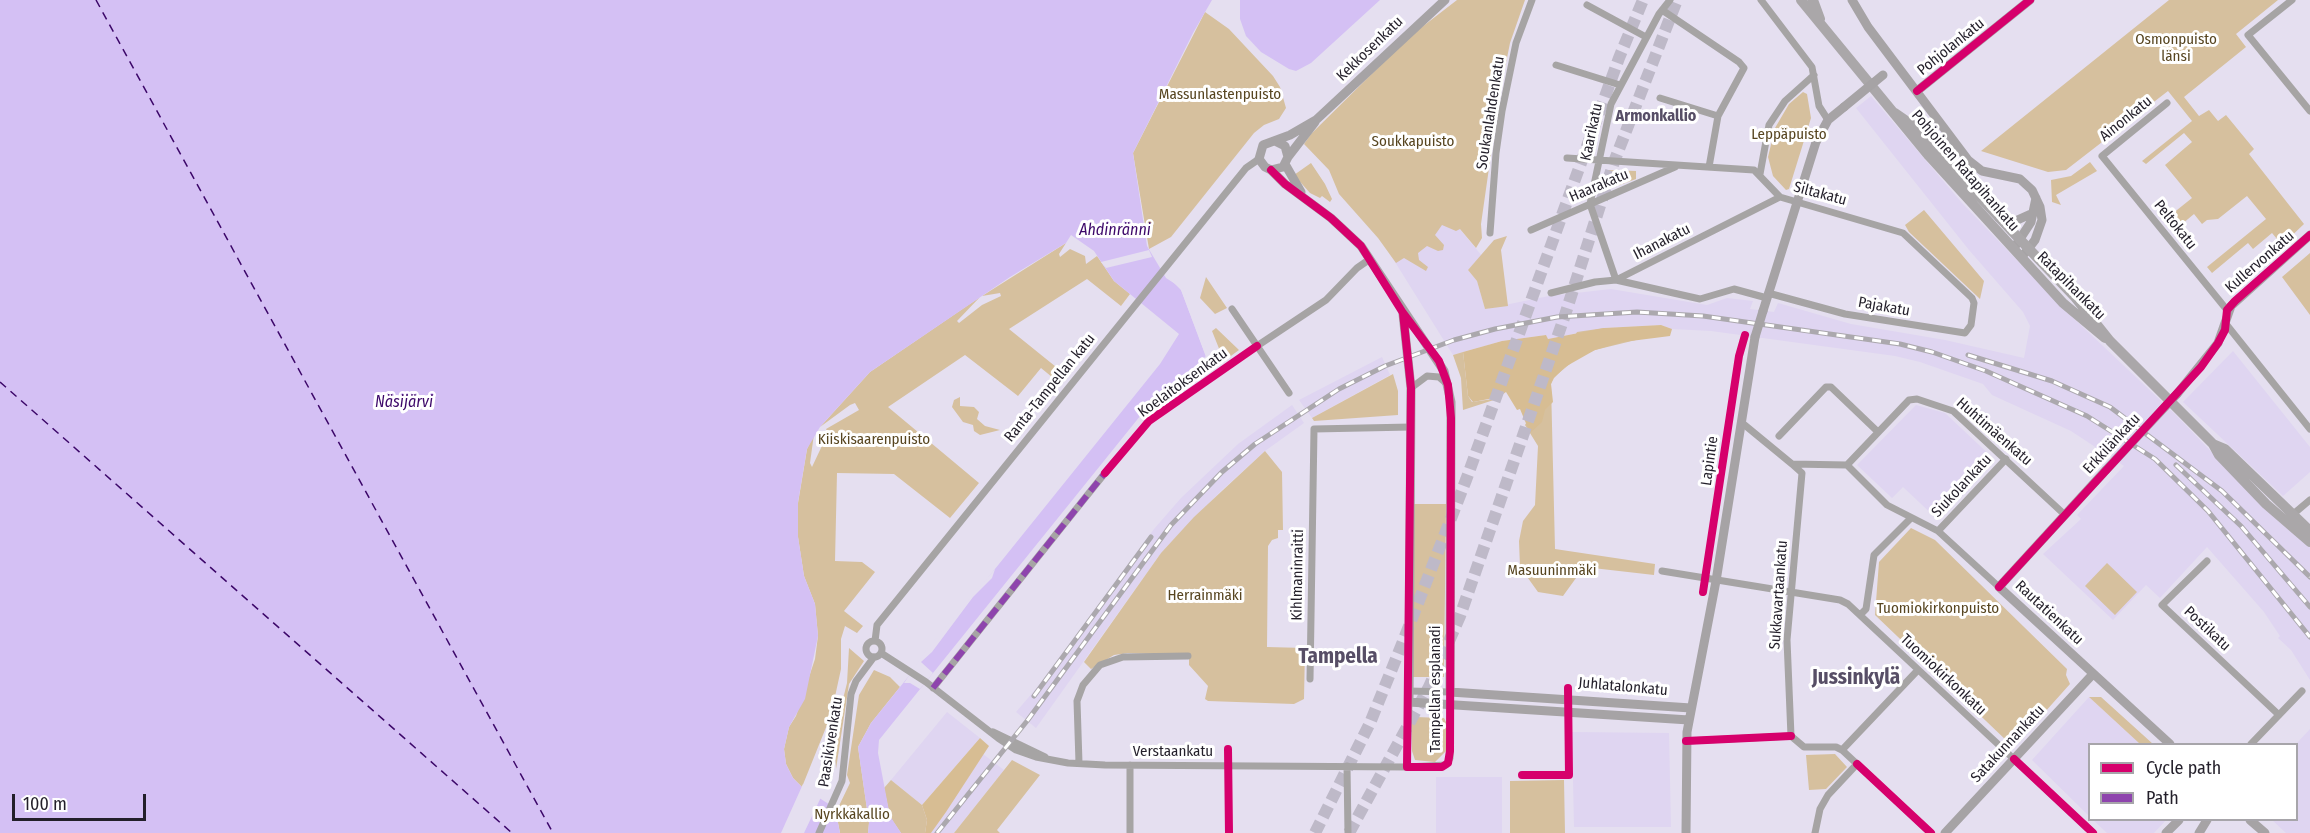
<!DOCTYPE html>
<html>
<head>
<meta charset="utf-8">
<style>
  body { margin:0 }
  #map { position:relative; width:2310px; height:833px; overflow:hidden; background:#e5dff0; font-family:"Fira Sans Condensed",sans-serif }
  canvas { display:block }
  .legend { position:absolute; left:2088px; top:743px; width:210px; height:78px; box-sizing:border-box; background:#fff; border:2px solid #a7a5aa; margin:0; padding:8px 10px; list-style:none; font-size:18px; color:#231f2a }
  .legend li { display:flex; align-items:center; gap:12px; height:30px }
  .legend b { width:30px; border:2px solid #a7a5aa }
  .scale { position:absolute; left:12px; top:794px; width:134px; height:27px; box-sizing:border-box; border:3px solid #231f2a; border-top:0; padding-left:8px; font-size:18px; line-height:21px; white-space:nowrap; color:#231f2a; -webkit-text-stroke:4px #fff; paint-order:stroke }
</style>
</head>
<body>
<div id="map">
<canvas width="2310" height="833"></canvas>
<ul class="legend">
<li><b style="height:8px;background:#d6006c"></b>Cycle path</li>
<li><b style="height:8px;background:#8e44ad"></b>Path</li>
</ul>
<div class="scale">100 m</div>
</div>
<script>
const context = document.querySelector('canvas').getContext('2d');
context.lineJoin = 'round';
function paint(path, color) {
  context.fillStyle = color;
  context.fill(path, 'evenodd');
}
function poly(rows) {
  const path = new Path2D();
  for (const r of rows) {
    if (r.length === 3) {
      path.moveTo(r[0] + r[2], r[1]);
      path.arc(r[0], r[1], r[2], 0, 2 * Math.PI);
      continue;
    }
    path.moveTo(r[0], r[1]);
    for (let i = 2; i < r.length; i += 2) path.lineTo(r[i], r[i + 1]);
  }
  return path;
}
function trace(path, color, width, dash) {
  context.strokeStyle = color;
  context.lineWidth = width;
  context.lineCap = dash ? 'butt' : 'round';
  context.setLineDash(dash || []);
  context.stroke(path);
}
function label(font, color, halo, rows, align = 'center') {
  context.font = font + ' "Fira Sans Condensed",sans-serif';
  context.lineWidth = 6;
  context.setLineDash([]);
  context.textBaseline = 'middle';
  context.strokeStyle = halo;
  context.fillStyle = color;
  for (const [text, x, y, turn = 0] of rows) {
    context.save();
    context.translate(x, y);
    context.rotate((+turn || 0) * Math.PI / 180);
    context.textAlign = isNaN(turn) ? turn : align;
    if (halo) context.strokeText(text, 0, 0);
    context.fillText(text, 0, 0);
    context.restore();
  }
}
paint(poly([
  [1871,96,1962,203,2067,312,2176,415,2276,519,2310,547,2310,680,2291,650,2278,638,2280,636,2264,612,2207,547,2160,598,2146,585,2113,620,2043,554,2081,519,2077,515,2124,466,2071,431,1992,395,1983,384,1920,362,1895,356,1711,331,1672,329,1661,325,1604,328,1548,339,1546,335,1502,341,1453,355,1390,254,1437,215,1449,216,1482,256,1468,270,1477,281,1485,309,1549,296,1611,289,1707,305,1727,298,1753,301,1750,309,1774,312,1778,303,1851,324,1945,340,2024,358,2030,326,2023,312,1969,250,1856,108],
  [2233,351,2310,447,2310,472,2283,496,2183,402],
  [1382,357,1390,375,1312,418,1299,400],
  [1292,405,1304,423,1265,451,1221,491,1161,553,1036,728,1016,712,1040,684,1154,529,1181,498,1238,444],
  [1916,405,1945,413,1995,460,1938,520,1903,487,1892,498,1857,465],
  [2089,697,2140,744,2090,744,2089,816,2032,760],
  [947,712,980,738,922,805,891,780],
  [2310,729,2310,833,2286,833,2272,820,2296,820,2296,744],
  [1572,732,1669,733,1671,827,1574,827],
  [983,754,1004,770,954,833,931,833],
  [1436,777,1502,777,1502,833,1436,833],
  [2093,820,2166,820,2154,833,2107,833]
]), '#dfd5f1');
paint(poly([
  [1457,0,1525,0,1510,43,1499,98,1481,224,1482,238,1476,248,1460,229,1456,231,1442,225,1435,235,1444,245,1443,250,1438,251,1427,246,1418,253,1419,260,1428,267,1426,271,1404,258,1396,263,1378,238,1339,194,1329,170,1304,144,1311,134,1409,37],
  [2169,0,2278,0,2236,34,2246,47,2184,97,2199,116,2209,110,2218,121,2226,115,2254,149,2249,154,2304,224,2282,245,2272,233,2253,249,2248,243,2212,273,2207,267,2266,219,2247,196,2218,219,2207,220,2202,224,2194,214,2176,229,2167,218,2192,198,2165,165,2192,142,2184,133,2146,164,2142,161,2192,121,2168,91,2066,170,2048,172,1981,151],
  [1205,12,1229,29,1273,76,1280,87,1286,108,1279,119,1264,125,1254,133,1171,237,1149,249,1133,153],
  [1803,92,1807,94,1811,118,1789,189,1786,190,1773,176,1768,157,1775,128,1789,104],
  [2090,162,2097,171,2056,195,2061,205,2052,202,2051,180,2071,176],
  [1311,163,1325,184,1332,199,1330,202,1322,196,1320,198,1310,193,1294,175],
  [1608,170,1636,171,1636,179,1606,190],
  [1924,210,1984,281,1980,299,1909,232,1905,225],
  [1507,236,1501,250,1508,306,1485,309,1477,281,1468,270,1494,240],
  [1066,243,1059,254,1060,257,1070,249,1085,256,1086,264,1097,256,1114,281,1130,294,1121,306,1087,279,1009,329,1066,375,1058,382,1041,368,1018,396,965,355,888,407,979,483,950,518,894,474,837,473,835,561,862,562,875,572,844,611,863,626,857,633,845,626,841,639,841,669,831,715,802,787,793,778,786,764,784,749,789,727,796,716,815,659,818,636,815,604,804,576,798,537,798,503,807,449,814,434,810,463,812,467,828,433,826,429,859,410,855,403,850,405,820,427,870,372,980,297,957,321,959,323,982,305,1001,296,1000,293,982,296],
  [2310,253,2310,315,2282,277],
  [1206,277,1227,308,1215,314,1200,298],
  [1216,328,1239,350,1224,361,1212,331],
  [1604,328,1640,339,1595,350,1577,358,1553,378,1551,384,1555,549,1655,564,1654,575,1584,567,1563,596,1538,592,1520,567,1519,541,1523,521,1535,505,1538,446,1525,425,1577,332],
  [1463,352,1468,396,1472,402,1500,398,1463,410,1461,378,1453,355],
  [1393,374,1398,391,1398,415,1314,421,1312,418],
  [960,397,960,406,974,407,979,412,977,419,985,426,1000,430,980,435,974,431,973,425,963,422,952,407,954,400],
  [1265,451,1282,472,1283,530,1278,530,1278,538,1272,540,1268,546,1267,647,1305,648,1304,699,1294,704,1208,701,1205,699,1208,686,1189,665,1189,655,1128,653,1114,655,1091,669,1084,662,1161,553,1194,517],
  [1414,504,1446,504,1444,677,1412,677],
  [1911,528,1935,540,2067,669,2066,675,2070,684,2018,742,2008,742,1875,615,1879,562],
  [2107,563,2137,592,2115,615,2085,586],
  [849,648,864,661,849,684,836,769,834,735,847,683],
  [874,670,890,677,900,687,871,723,858,747,869,823,868,833,840,833,836,812,850,783,847,775,859,695],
  [2089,697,2101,697,2153,744,2140,744],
  [1415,717,1444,718,1446,722,1447,750,1435,762,1415,760,1412,751,1412,723],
  [1835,754,1847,767,1826,789,1809,790,1806,755],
  [1012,760,1040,775,997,830,1000,833,954,833],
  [891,780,922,805,927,820,925,833,901,833,890,817,884,788],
  [1564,780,1565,833,1510,833,1510,781]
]), '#d6c09e');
paint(poly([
  [1661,325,1672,329,1670,336,1623,342,1595,350,1565,367,1554,378,1551,384,1553,402,1545,410,1542,422,1530,433,1520,409,1517,410,1506,392,1499,397,1473,402,1468,396,1463,352,1502,341,1546,335,1548,339,1604,328],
  [980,738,989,746,946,812,931,833,925,833,927,820,922,805]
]), '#d7bd93');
paint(poly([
  [0,0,1212,0,1193,33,1133,153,1147,246,1166,278,1180,287,1206,357,1201,364,1149,405,879,740,878,753,890,816,901,833,868,833,869,823,858,747,871,723,1160,364,1179,334,1114,281,1094,251,1071,235,1066,243,1010,277,870,372,820,427,807,449,798,502,798,537,804,576,815,604,818,636,805,699,789,727,784,749,786,764,793,778,802,787,835,808,840,833,0,833],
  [1240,0,1380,0,1311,63,1296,71,1289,69,1261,52,1246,36,1240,19]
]), '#d4c0f4');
paint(poly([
  [1149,250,1152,257,1106,268,1101,262],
  [1170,276,1182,286,1209,356,1207,362,1170,394,1168,392,1206,356,1181,290,1168,277],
  [995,569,992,578,973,597,932,652,921,662,933,673,920,689,910,683,904,683,926,650],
  [803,784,822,795,804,833,781,833]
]), '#e5dff0');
trace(poly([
  [96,0,553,833],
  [0,382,512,833]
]), '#3c0769', 1.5, [8, 6]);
trace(poly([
  [1315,833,1370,723,1402,644,1466,480,1619,58,1643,0],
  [1349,833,1429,687,1460,616,1565,315,1614,162,1677,0]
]), '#beb9c8', 12, [12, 6]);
trace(poly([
  [1670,0,1659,14,1611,104,1590,204,1616,280,1700,299,1734,289,1767,298],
  [1761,0,1812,67,1819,106,1828,120],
  [2292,0,2248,35,2310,111],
  [1587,5,1646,37],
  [1662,10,1739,62,1744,68,1718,116,1709,167],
  [1556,65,1620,85],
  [1660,98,1718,116],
  [2167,103,2102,156,2227,310],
  [1567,158,1754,170,1780,197,1903,233,1972,298,1974,303,1971,325,1965,333,1845,314,1768,293],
  [1760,174,1769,125,1785,101,1814,75],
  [1531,230,1675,167],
  [1490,233,1496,153,1502,111,1516,43,1532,0],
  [1551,293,1595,282,1616,280,1780,197],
  [1232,309,1289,393],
  [2226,324,2310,429],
  [1257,346,1326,300,1357,268,1370,259],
  [1411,388,1427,376,1439,377,1446,383],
  [1741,422,1792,464,1847,465],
  [1779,436,1826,387,1831,387,1878,432],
  [1847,465,1909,400,1917,399,1953,411,2065,515],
  [1847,465,1887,505,1938,531,1999,587],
  [2291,516,2310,500],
  [1938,531,2006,459],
  [2207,561,2162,605,2279,715],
  [1662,571,1840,600,1848,604,2093,833],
  [1860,615,1866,609,1874,555,1910,519],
  [875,641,877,625,1246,168,1259,159],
  [874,649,8],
  [881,653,926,682,998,738,1016,750,1036,757,1068,763,1105,765,1407,767],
  [1310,679,1314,429,1411,427],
  [933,688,1105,473],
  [1409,702,1407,767,1446,765,1450,758,1450,692,1409,691],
  [993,732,1045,757],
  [1791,736,1787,640,1802,473,1792,464],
  [1791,736,1804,747,1836,747,1842,750,1931,833],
  [1686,741,1791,736],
  [2251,744,2302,691],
  [1842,750,1917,671],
  [1079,763,1077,701,1083,685,1100,665,1123,657,1188,656],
  [1347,766,1348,833],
  [819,833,842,781,851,694,856,681,874,657],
  [1130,833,1130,765],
  [1815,833,1820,809,1828,795,1857,764]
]), '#a6a4a4', 7);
trace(poly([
  [1852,0,1868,27,1968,160,1982,171,2020,179,2032,190,2040,207,2042,220,2035,240,2025,253],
  [1917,91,2030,0],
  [1275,141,1285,146,1288,157,1283,167,1271,170,1265,167,1259,159,1263,145,1290,135,1316,120,1445,0],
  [1288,157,1315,122],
  [1285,164,1301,192],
  [1271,170,1285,184,1331,218,1361,246,1444,371,1451,402,1451,418,1450,692,1691,708],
  [1999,218,2013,222,2033,213],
  [2014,248,2031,222,2036,198],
  [1763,311,1816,142,1828,120,1844,107],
  [1403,314,1411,388,1409,702,1689,720],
  [2177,394,2218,343,2231,306,2310,235],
  [2106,470,1999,587,2170,744],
  [2250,820,2265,833],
  [1686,833,1687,732,1716,581,1755,337],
  [1945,833,2093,674],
  [2166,833,2179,820],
  [2199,833,2207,820]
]), '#a6a3a5', 9);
trace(poly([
  [1801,0,1929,156,2063,303,2105,338],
  [1813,0,1820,19],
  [1895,113,1911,124,2029,249,2074,296,2110,341,2213,444,2219,455,2266,504,2310,542],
  [2213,444,2225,449,2310,531]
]), '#aaa7a9', 10);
const rail = poly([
  [1968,355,2052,381,2110,407,2222,491,2310,577],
  [2176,465,2241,526,2310,607],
  [1034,696,1151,537],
  [937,833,1027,721,1171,525,1222,472,1255,444,1339,389,1385,366,1454,340,1495,329,1557,317,1637,312,1703,316,1900,344,1932,352,1986,371,2087,416,2155,459,2208,511,2310,637]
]);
trace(rail, '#aba8ad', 5);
trace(rail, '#fff', 3, [9]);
trace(poly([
  [1844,107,1883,75],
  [1755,337,1763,311],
  [2106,470,2177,394]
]), '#a6a3a5', 9);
trace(poly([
  [933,688,1105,473]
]), '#8e44ad', 6, [12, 6]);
trace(poly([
  [1917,91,2030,0],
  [1271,170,1285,184,1331,218,1361,246,1403,313,1439,361,1448,385,1451,418,1450,751,1448,763,1442,767,1407,767,1411,388,1403,313],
  [1105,473,1149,421,1257,346],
  [1999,587,2201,367,2218,343,2225,330,2227,310,2235,301,2310,235],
  [1703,592,1739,356,1745,335],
  [1686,741,1791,736],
  [1228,749,1229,833],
  [2014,759,2093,833],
  [1857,764,1931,833],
  [1522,775,1569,775,1568,688]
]), '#d6006c', 8);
label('15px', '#574520', '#fff', [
  ["Osmonpuisto",2176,40],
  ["länsi",2176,57],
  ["Massunlastenpuisto",1220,95],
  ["Leppäpuisto",1789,135],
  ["Soukkapuisto",1413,142],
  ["Kiiskisaarenpuisto",874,440],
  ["Masuuninmäki",1552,571],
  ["Herrainmäki",1205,596],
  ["Tuomiokirkonpuisto",1938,609],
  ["Nyrkkäkallio",852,815]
]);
label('15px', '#231f2a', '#fff', [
  ["Pohjolankatu",1951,47,-39],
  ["Kekkosenkatu",1370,49,-44],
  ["Soukanlahdenkatu",1491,113,-81],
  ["Ainonkatu",2126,119,-39],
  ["Kaarikatu",1592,132,-78],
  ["Pohjoinen Ratapihankatu",1965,171,49],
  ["Haarakatu",1599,186,-23],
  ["Siltakatu",1820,194,15],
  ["Peltokatu",2175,225,51],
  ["Ihanakatu",1662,242,-27],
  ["Kullervonkatu",2260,262,-41],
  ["Ratapihankatu",2071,286,45],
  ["Pajakatu",1884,307,10],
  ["Koelaitoksenkatu",1183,383,-36],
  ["Ranta-Tampellan katu",1050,388,-51],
  ["Huhtimäenkatu",1994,432,41],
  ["Erkkilänkatu",2112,444,-47],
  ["Lapintie",1710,461,-82],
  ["Siukolankatu",1962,486,-47],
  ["Kihlmaninraitti",1298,575,-89],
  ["Sukkavartaankatu",1779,595,-86],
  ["Rautatienkatu",2049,613,43],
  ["Postikatu",2207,629,43],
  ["Tuomiokirkonkatu",1943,675,43],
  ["Juhlatalonkatu",1623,687,5],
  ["Tampellan esplanadi",1436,689,-90],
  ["Paasikivenkatu",831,742,-81],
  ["Satakunnankatu",2008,744,-47],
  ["Verstaankatu",1173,752]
]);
label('bold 16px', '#574e66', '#fff', [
  ["Armonkallio",1656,117]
]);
label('italic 16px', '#3c0769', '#fff', [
  ["Ahdinränni",1115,231],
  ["Näsijärvi",404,403]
]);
label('bold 21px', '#574e66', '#fff', [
  ["Tampella",1338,657],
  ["Jussinkylä",1856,678]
]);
</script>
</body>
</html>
